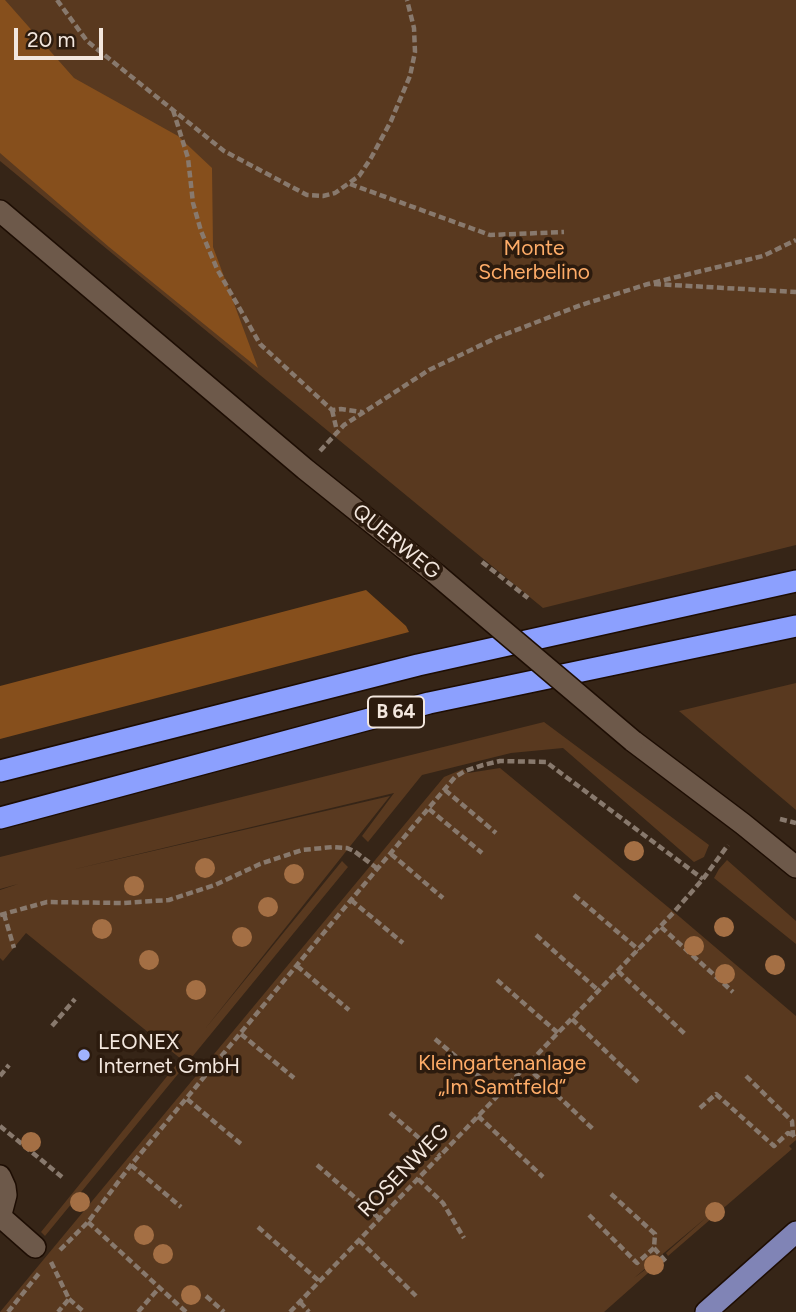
<!DOCTYPE html>
<html>
<head>
<meta charset="utf-8">
<style>
  body { margin:0 }
  #map { position:relative; width:796px; height:1312px; overflow:hidden; background:#362517; font-family:Figtree,sans-serif }
  canvas { display:block }
  .scale { position:absolute; left:14px; top:28px; width:89px; height:32px; box-sizing:border-box; border:4px solid #f3e7de; border-top:0; padding-left:9px; font-size:21px; line-height:24px; white-space:nowrap; color:#f3e7de; -webkit-text-stroke:5px #2c1b0e; paint-order:stroke }
</style>
</head>
<body>
<div id="map">
<canvas width="796" height="1312"></canvas>
<div class="scale">20 m</div>
</div>
<script>
const context = document.querySelector('canvas').getContext('2d');
context.lineJoin = 'round';
function paint(path, color) {
  context.fillStyle = color;
  context.fill(path, 'evenodd');
}
function poly(rows) {
  const path = new Path2D();
  for (const r of rows) {
    path.moveTo(r[0], r[1]);
    for (let i = 2; i < r.length; i += 2) path.lineTo(r[i], r[i + 1]);
  }
  return path;
}
function trace(path, color, width, dash) {
  context.strokeStyle = color;
  context.lineWidth = width;
  context.lineCap = dash ? 'butt' : 'round';
  context.setLineDash(dash || []);
  context.stroke(path);
}
function label(font, color, halo, rows, align = 'center') {
  context.font = font + ' Figtree,sans-serif';
  context.lineWidth = 7;
  context.setLineDash([]);
  context.textBaseline = 'middle';
  context.strokeStyle = halo;
  context.fillStyle = color;
  for (const [text, x, y, turn = 0] of rows) {
    context.save();
    context.translate(x, y);
    context.rotate((+turn || 0) * Math.PI / 180);
    context.textAlign = isNaN(turn) ? turn : align;
    if (halo) context.strokeText(text, 0, 0);
    context.fillText(text, 0, 0);
    context.restore();
  }
}
paint(poly([
  [0,0,796,0,796,545,543,608,0,161],
  [796,683,796,810,679,711],
  [544,722,709,845,704,857,694,862,563,748,511,753,422,775,368,842,362,836,394,793,71,870,390,796,205,1029,342,861,348,867,45,1236,41,1232,181,1059,26,933,3,961,0,958,0,890,18,884,0,889,0,857],
  [500,768,674,912,796,1016,796,1140,789,1146,792,1149,668,1256,666,1253,708,1216,634,1278,654,1263,656,1266,604,1312,0,1312,444,777,463,769,468,773],
  [727,860,796,921,796,944,714,878,719,869]
]), '#59391f');
paint(poly([
  [0,0,5,0,74,78,178,136,212,168,213,247,258,368,109,247,0,153],
  [366,590,406,626,409,632,0,739,0,686]
]), '#864f1c');
const minor = poly([
  [0,211,305,469,436,574],
  [633,741,743,824,796,867],
  [0,1176,5,1187,6,1195,0,1218],
  [1,1217,35,1247]
]);
const major = poly([
  [706,1312,796,1232]
]);
const highway = poly([
  [0,771,418,665,796,581],
  [0,818,429,703,796,626]
]);
trace(minor, '#1d0d03', 24);
trace(major, '#1d0d03', 24);
trace(highway, '#1d0d03', 24);
trace(poly([
  [57,0,87,41,224,151,307,195,323,196,335,193,359,176,371,158,391,121,410,76,415,52,414,28,407,0],
  [173,110,188,158,193,203,201,231,217,269,260,344,332,410,341,409,362,412],
  [350,184,490,235,564,232],
  [654,284,796,292],
  [332,410,337,431],
  [320,451,344,425,429,370,498,337,581,305,648,284,763,256,796,240],
  [482,562,528,598],
  [445,790,496,833],
  [429,809,482,853],
  [780,819,796,823],
  [391,854,443,898],
  [574,895,639,950],
  [351,900,403,943],
  [4,914,14,948],
  [0,915,47,902,123,903,169,900,215,885,260,864,302,850,333,847,347,848,354,851,378,869],
  [661,927,733,992],
  [536,935,599,991],
  [297,966,349,1010],
  [618,971,685,1034],
  [497,980,558,1033],
  [572,1019,638,1082],
  [52,1026,75,999],
  [241,1034,294,1078],
  [435,1039,500,1094],
  [526,1066,593,1129],
  [0,1076,9,1065],
  [746,1076,792,1121,793,1135,796,1139],
  [187,1099,241,1144],
  [700,1108,716,1094,774,1146,788,1133,793,1135],
  [390,1113,440,1156],
  [478,1116,543,1177],
  [0,1126,62,1177],
  [131,1165,181,1207],
  [317,1165,380,1219],
  [418,1179,443,1203,464,1238],
  [611,1194,655,1234,654,1248,667,1263],
  [589,1215,637,1263,654,1248],
  [88,1222,186,1312],
  [258,1227,319,1281],
  [359,1240,416,1296],
  [60,1250,88,1222,131,1165,351,900,455,777,465,771,483,765,500,761,546,762,703,879],
  [51,1262,69,1299,58,1312],
  [206,1296,224,1312],
  [69,1299,84,1312],
  [300,1302,309,1312],
  [8,1312,40,1272],
  [138,1312,159,1288],
  [290,1312,674,912,703,879,728,845]
]), '#88796d', 4.5, [7, 3.5]);
trace(minor, '#6d594a', 21);
trace(major, '#8084b6', 21);
trace(highway, '#8ca0fe', 21);
const minorBridge = poly([
  [436,574,633,741]
]);
trace(minorBridge, '#1d0d03', 24, []);
trace(minorBridge, '#6d594a', 21);
context.fillStyle = '#a46f44';
for (const [x, y] of [
  [634,851],
  [205,868],
  [294,874],
  [134,886],
  [268,907],
  [724,927],
  [102,929],
  [242,937],
  [694,946],
  [149,960],
  [775,965],
  [725,974],
  [196,990],
  [31,1142],
  [80,1202],
  [715,1212],
  [144,1235],
  [163,1254],
  [654,1265],
  [191,1295]
]) {
  context.beginPath();
  context.arc(x, y, 10, 0, 2 * Math.PI);
  context.fill();
}
for (const [x, y, r, color] of [
  [84,1055,7,"#a1b3fd"]
]) {
  const dot = new Path2D();
  dot.arc(x, y, r, 0, 2 * Math.PI);
  context.fillStyle = color;
  context.fill(dot);
  trace(dot, '#2c1b0e', 2.5);
}
for (const [x, y, w] of [
  [396,712,56]
]) {
  const box = new Path2D();
  box.roundRect(x - w / 2, y - 15.5, w, 31, 5);
  context.fillStyle = '#2c1b0e';
  context.fill(box);
  trace(box, '#f3e7de', 2);
}
label('bold 19px', '#f3e7de', null, [
  ["B 64",396,712]
]);
label('21px', '#feac68', '#2c1b0e', [
  ["Monte",534,249],
  ["Scherbelino",534,273],
  ["Kleingartenanlage",502,1064],
  ["„Im Samtfeld“",502,1088]
]);
label('21px', '#f3e7de', '#2c1b0e', [
  ["QUERWEG",396,542,39],
  ["ROSENWEG",404,1171,-46]
]);
label('21px', '#f3e7de', '#2c1b0e', [
  ["LEONEX",98,1043],
  ["Internet GmbH",98,1067]
], 'left');
</script>
</body>
</html>
